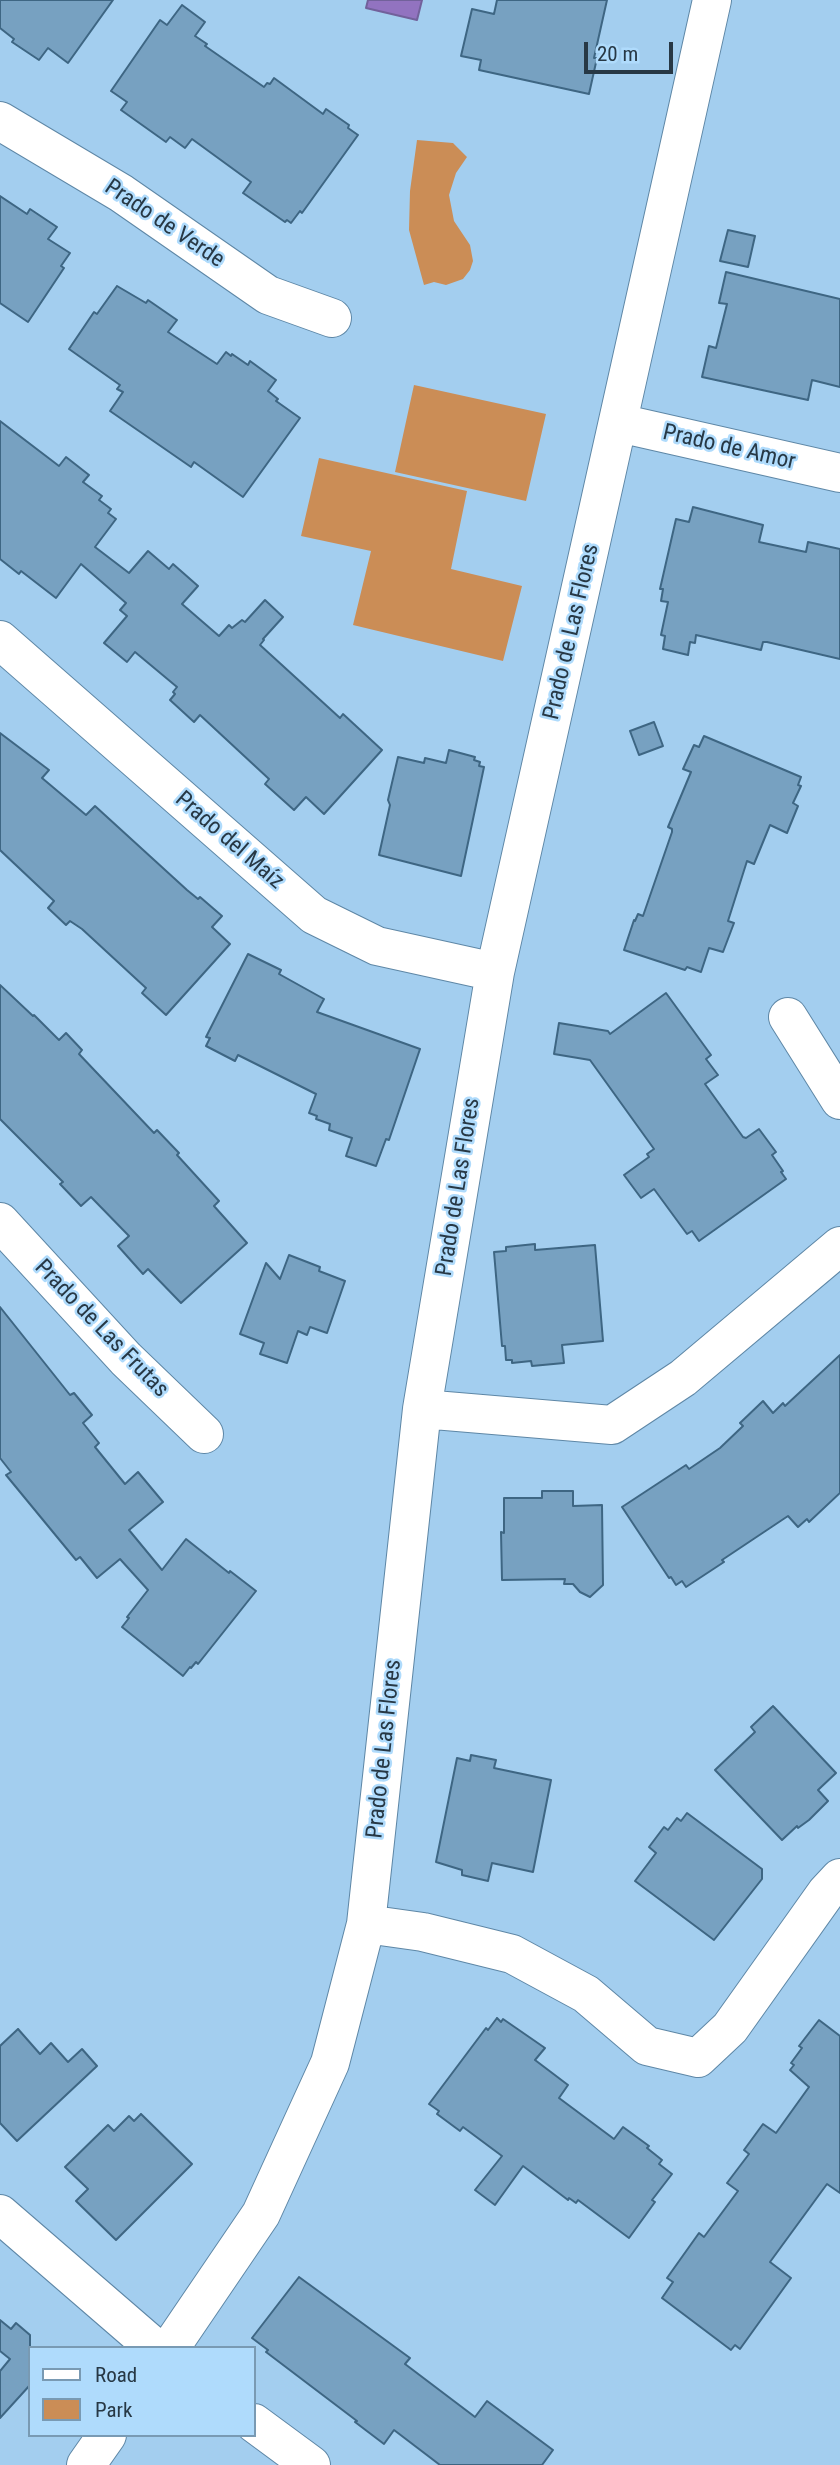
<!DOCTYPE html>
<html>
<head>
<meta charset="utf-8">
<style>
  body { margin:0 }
  #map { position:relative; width:840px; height:2465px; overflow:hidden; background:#a3ceef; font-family:"Roboto Condensed",sans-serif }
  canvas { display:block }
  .legend { position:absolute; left:28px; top:2346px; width:228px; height:91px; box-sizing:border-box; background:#afdbfc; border:2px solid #799ab3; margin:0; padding:9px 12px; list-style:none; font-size:21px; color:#273845 }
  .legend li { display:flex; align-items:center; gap:14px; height:35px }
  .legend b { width:35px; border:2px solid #799ab3 }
  .scale { position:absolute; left:584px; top:42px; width:89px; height:32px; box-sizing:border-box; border:4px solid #273845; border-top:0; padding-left:9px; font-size:21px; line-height:24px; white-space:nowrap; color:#273845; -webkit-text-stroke:5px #afdbfc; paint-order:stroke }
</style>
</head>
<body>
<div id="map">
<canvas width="840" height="2465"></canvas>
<ul class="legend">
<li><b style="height:9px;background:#fff"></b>Road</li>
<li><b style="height:19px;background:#cb8d56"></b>Park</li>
</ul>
<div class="scale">20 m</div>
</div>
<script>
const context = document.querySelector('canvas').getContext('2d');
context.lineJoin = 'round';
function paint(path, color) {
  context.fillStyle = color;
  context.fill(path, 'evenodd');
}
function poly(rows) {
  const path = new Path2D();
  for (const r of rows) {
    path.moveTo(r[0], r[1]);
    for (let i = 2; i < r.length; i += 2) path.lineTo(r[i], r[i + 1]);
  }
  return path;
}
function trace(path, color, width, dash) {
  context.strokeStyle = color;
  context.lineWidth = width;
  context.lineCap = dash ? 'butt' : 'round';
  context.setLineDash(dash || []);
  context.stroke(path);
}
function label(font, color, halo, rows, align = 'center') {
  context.font = font + ' "Roboto Condensed",sans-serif';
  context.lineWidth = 5;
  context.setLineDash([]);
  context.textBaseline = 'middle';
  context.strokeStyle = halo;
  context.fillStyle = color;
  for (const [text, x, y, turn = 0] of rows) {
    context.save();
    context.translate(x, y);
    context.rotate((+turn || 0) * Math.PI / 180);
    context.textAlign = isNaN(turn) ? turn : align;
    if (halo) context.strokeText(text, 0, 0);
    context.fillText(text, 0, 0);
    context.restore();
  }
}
paint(poly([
  [417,140,453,143,467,157,456,173,449,195,454,221,470,245,473,261,470,270,463,279,446,285,434,282,424,285,409,230,410,191],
  [414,385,546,414,526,501,395,472],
  [319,458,467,491,451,569,522,586,503,661,353,625,371,551,301,536]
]), '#cb8d56');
const water = poly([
  [368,0,422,0,417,20,366,8,368,0]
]);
paint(water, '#9273c0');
trace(water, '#72619b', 2);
const building = poly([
  [0,0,113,0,68,63,48,48,39,60,12,42,14,39,0,28,0,0],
  [497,0,607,0,594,58,597,58,589,94,479,70,481,60,461,56,472,9,494,14,497,0],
  [182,5,205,22,195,36,207,44,205,46,264,87,267,83,270,84,274,78,323,114,326,109,349,125,348,128,358,135,302,213,300,211,291,223,287,220,285,222,243,193,251,182,192,139,185,148,170,137,166,142,121,110,127,102,111,91,160,20,167,25,182,5],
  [0,196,27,214,30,209,57,227,48,239,70,253,61,266,64,268,28,322,0,303,0,196],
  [728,230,755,236,748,267,720,261,728,230],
  [726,272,840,299,840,387,812,380,808,400,702,377,709,346,716,348,727,304,719,303,726,272],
  [117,286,146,303,148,300,177,320,168,332,217,364,226,352,231,356,232,354,248,365,250,361,276,380,268,391,278,399,276,401,300,418,243,497,194,462,191,467,110,411,123,392,117,389,120,385,69,349,94,312,97,314,117,286],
  [0,421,59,466,66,457,89,475,83,482,102,496,99,500,111,509,108,513,116,519,95,547,129,573,148,551,169,569,173,564,198,586,182,604,219,636,229,625,232,628,242,620,245,622,265,600,283,617,263,639,264,640,260,645,340,718,343,714,382,750,324,814,306,797,294,810,265,784,269,779,200,715,194,722,170,700,175,694,173,692,177,687,135,652,127,662,104,643,127,616,120,610,126,603,81,564,56,598,21,571,19,574,0,559,0,421],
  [693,507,763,525,759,542,806,552,808,542,840,549,840,659,767,642,763,642,761,650,696,635,695,643,690,642,688,655,663,649,665,636,661,635,668,602,661,601,663,589,660,589,676,519,689,522,693,507],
  [654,722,663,746,639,755,630,731,654,722],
  [0,733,49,770,42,778,86,815,95,806,187,890,198,899,200,897,222,916,212,927,230,944,166,1015,142,993,146,988,82,929,70,921,66,925,48,908,54,901,0,850,0,733],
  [704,736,801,777,798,785,801,786,793,803,798,806,787,833,770,825,754,864,747,861,728,921,734,923,723,952,709,948,701,972,687,967,685,970,624,950,634,920,635,921,638,914,643,916,672,832,672,829,668,827,691,772,683,769,694,745,699,747,704,736],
  [449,750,475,757,474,760,480,762,479,766,484,767,461,876,379,855,390,805,388,800,398,757,424,763,425,758,446,763,449,750],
  [248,954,281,970,279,974,324,999,317,1012,420,1049,389,1140,386,1139,376,1166,346,1156,352,1138,329,1130,330,1124,316,1119,317,1116,309,1113,316,1094,238,1055,235,1061,206,1046,210,1038,206,1037,248,954],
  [0,985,33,1016,34,1015,59,1040,66,1033,82,1050,79,1054,154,1133,157,1130,179,1153,177,1155,219,1201,214,1206,247,1243,181,1303,148,1269,143,1274,118,1246,129,1236,91,1197,81,1206,60,1184,63,1182,0,1119,0,985],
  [666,993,711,1055,706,1059,718,1075,705,1084,743,1137,746,1138,759,1129,776,1152,772,1155,783,1171,781,1172,786,1179,699,1241,692,1231,687,1234,654,1189,641,1198,624,1175,649,1157,647,1154,654,1149,590,1060,554,1054,559,1023,608,1031,610,1034,666,993],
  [535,1244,535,1250,595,1245,603,1341,562,1345,564,1363,532,1366,531,1361,512,1363,512,1360,506,1360,505,1346,502,1346,494,1252,506,1251,506,1247,535,1244],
  [289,1255,320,1267,319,1271,345,1281,327,1333,310,1327,307,1335,298,1331,287,1363,260,1354,264,1343,240,1334,266,1263,280,1279,289,1255],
  [0,1307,70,1395,74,1393,92,1415,83,1423,99,1443,95,1447,125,1484,138,1472,163,1502,129,1530,162,1570,186,1539,229,1573,230,1571,256,1591,198,1664,196,1662,191,1668,190,1667,183,1676,122,1627,129,1618,127,1617,148,1590,120,1559,97,1578,80,1557,76,1560,6,1475,11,1472,0,1458,0,1307],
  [840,1355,840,1493,809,1522,807,1519,798,1527,788,1516,722,1560,724,1562,686,1587,682,1581,676,1585,671,1577,669,1578,622,1507,686,1465,689,1469,720,1448,743,1426,740,1423,763,1401,773,1413,783,1403,785,1406,840,1355],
  [542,1491,573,1491,573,1506,602,1505,603,1585,590,1597,580,1592,573,1584,564,1584,565,1579,502,1580,501,1532,504,1533,504,1498,542,1498,542,1491],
  [773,1706,836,1773,818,1790,828,1801,809,1820,798,1828,797,1826,782,1840,715,1770,755,1732,751,1727,773,1706],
  [471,1755,496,1760,494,1768,551,1780,533,1872,492,1863,488,1881,462,1875,462,1870,436,1862,457,1758,470,1761,471,1755],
  [687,1813,762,1869,762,1879,714,1940,635,1881,656,1853,649,1847,664,1827,668,1830,677,1818,681,1821,687,1813],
  [497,2018,501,2022,503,2019,545,2048,535,2060,568,2085,559,2098,614,2139,623,2127,649,2146,647,2148,662,2160,659,2164,672,2174,652,2200,655,2202,629,2238,578,2200,576,2203,569,2198,568,2200,523,2166,495,2205,475,2190,502,2156,463,2127,460,2131,437,2114,439,2111,429,2104,486,2028,488,2030,497,2018],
  [819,2020,840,2036,840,2193,827,2184,770,2262,791,2278,740,2349,735,2345,731,2350,662,2298,673,2282,667,2278,699,2233,704,2237,738,2191,727,2183,749,2154,744,2150,763,2124,776,2133,809,2087,790,2070,794,2065,791,2063,802,2048,799,2046,819,2020],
  [18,2029,40,2054,51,2043,68,2062,82,2049,97,2066,17,2141,0,2123,0,2046,18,2029],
  [141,2114,192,2164,116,2240,76,2201,88,2189,65,2167,108,2125,114,2131,129,2116,134,2121,141,2114],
  [299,2277,410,2358,405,2364,475,2417,487,2401,553,2450,542,2465,440,2465,394,2430,384,2444,355,2422,357,2421,266,2352,268,2350,252,2338,299,2277],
  [0,2320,11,2329,16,2323,30,2335,30,2385,0,2418,0,2371,10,2359,0,2351,0,2320]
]);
paint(building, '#77a1c1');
trace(building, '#3e6683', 2);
const minor = poly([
  [0,121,121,193,268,295,332,318],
  [619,423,840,473],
  [0,640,314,915,377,946,495,972],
  [788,1017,840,1100],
  [0,1222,126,1359,204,1434],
  [422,1409,612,1425,683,1378,840,1246],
  [366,1924,423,1932,512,1954,586,1994,647,2046,698,2058,730,2028,826,1893,840,1878],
  [0,2214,155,2348],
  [170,2348,261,2214,330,2063,366,1924,422,1409,495,972,712,0],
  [254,2423,311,2465],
  [86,2465,107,2435]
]);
trace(minor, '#5e87a6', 40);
trace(minor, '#fff', 38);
label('23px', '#273845', '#afdbfc', [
  ["Prado de Verde",164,224,34],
  ["Prado de Amor",729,448,13],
  ["Prado de Las Flores",572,632,-77],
  ["Prado del Maíz",229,841,41],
  ["Prado de Las Flores",459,1187,-81],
  ["Prado de Las Frutas",101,1329,46],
  ["Prado de Las Flores",385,1749,-84]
]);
</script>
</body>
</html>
